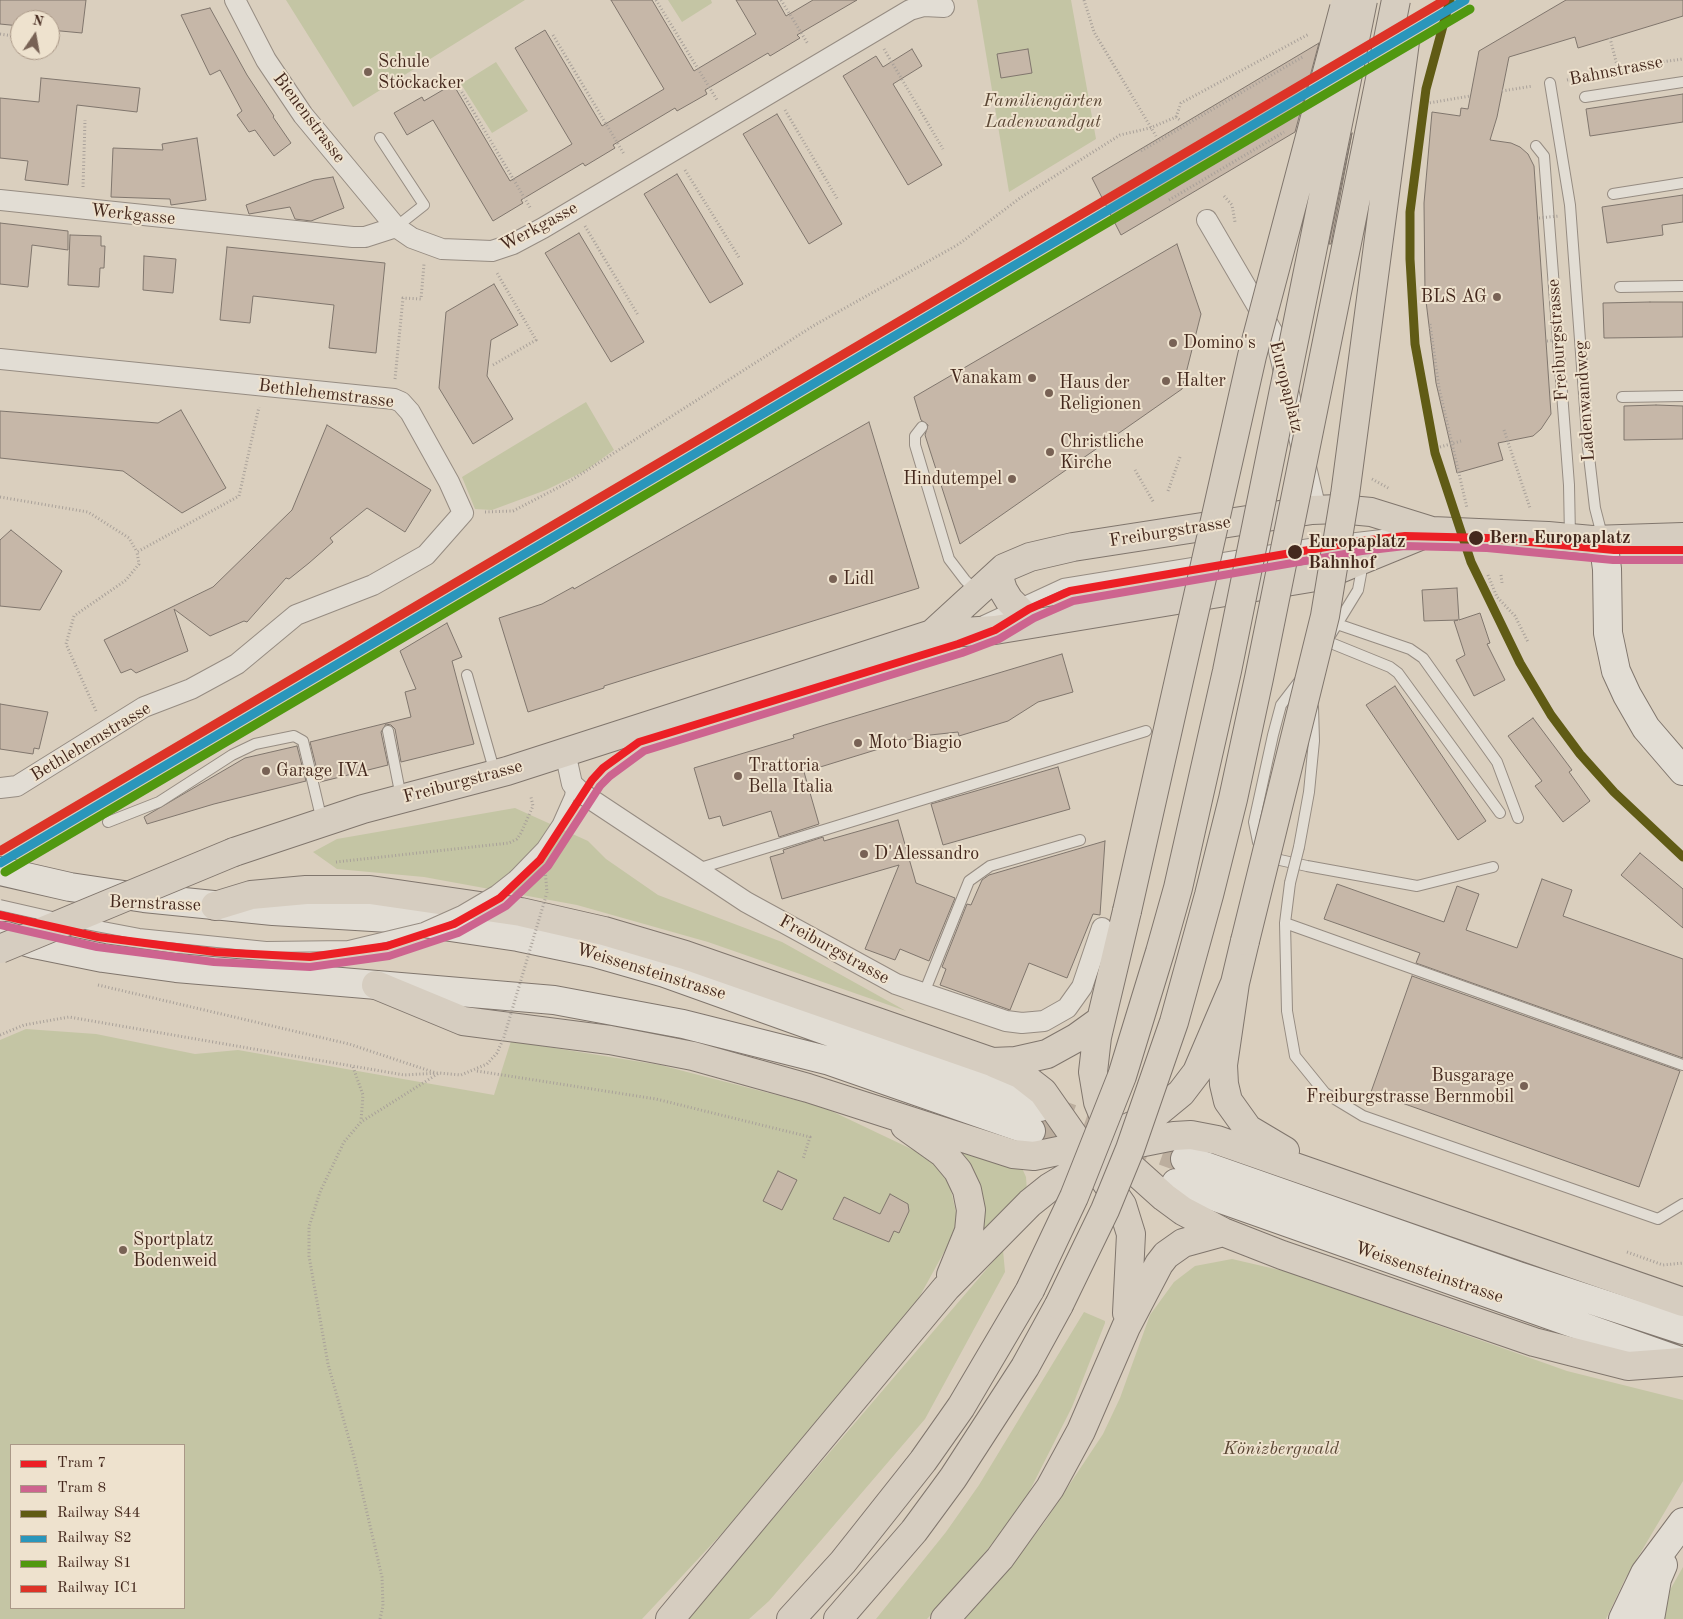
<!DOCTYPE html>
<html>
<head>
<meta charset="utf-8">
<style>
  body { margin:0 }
  #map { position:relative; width:1683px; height:1619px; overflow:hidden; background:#dacfbe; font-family:"Old Standard TT",serif }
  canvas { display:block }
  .legend { position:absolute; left:10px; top:1444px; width:175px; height:165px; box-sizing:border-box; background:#eee2ce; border:1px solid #aa9887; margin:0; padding:6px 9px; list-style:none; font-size:15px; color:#44281d }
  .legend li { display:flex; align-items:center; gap:10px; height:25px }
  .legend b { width:25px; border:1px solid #aa9887 }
  .north { position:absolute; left:10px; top:10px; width:50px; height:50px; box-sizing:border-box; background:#eee2ce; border:1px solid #aa9887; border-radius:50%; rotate:12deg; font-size:14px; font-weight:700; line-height:20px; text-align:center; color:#44281d }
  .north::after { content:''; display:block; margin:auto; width:18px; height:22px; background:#786255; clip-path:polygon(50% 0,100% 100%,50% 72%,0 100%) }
</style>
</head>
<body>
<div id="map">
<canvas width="1683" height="1619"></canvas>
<ul class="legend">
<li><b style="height:6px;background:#ec1f25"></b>Tram 7</li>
<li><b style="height:6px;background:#cd648f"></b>Tram 8</li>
<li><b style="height:6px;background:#605b15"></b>Railway S44</li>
<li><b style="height:6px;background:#2a96bb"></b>Railway S2</li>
<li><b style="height:6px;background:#519810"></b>Railway S1</li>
<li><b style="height:6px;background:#dd3327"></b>Railway IC1</li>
</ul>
<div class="north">N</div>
</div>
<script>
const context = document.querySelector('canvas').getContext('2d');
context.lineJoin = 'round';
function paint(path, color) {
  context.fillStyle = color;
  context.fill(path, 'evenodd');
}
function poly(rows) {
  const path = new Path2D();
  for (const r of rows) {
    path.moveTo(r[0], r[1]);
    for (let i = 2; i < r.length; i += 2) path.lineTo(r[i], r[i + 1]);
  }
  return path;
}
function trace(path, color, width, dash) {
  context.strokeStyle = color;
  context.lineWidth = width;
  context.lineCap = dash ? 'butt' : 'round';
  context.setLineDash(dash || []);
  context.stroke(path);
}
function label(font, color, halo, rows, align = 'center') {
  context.font = font + ' "Old Standard TT",serif';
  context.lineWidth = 4;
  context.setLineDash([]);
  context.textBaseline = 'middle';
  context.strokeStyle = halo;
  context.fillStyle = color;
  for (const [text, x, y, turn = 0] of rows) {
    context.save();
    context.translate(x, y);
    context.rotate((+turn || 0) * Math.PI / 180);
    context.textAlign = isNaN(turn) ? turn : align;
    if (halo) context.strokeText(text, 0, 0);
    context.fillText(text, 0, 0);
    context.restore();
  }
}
paint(poly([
  [286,0,525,0,353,107],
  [668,0,711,0,712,3,682,22],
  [977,0,1071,0,1096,139,1009,192],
  [496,62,528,111,492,133,461,84],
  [586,402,614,450,585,471,546,490,492,510,475,509,462,477],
  [515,808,588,841,606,859,658,895,782,942,906,1011,708,942,577,905,424,877,337,869,313,852,337,839],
  [26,1029,96,1034,195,1054,238,1050,494,1095,511,1041,660,1065,823,1107,945,1165,959,1225,916,1303,726,1529,642,1619,0,1619,0,1040],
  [11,1445,184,1445,184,1608,11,1608],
  [960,1150,1022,1168,1026,1177,1027,1192,984,1233,981,1230,957,1153],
  [1003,1250,1005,1272,925,1419,769,1601,749,1619,687,1619],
  [1232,1259,1288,1272,1567,1371,1683,1400,1683,1481,1625,1579,1606,1619,964,1619,1006,1573,1044,1523,1103,1434,1120,1398,1150,1315,1174,1282,1195,1266],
  [1084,1312,1105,1321,1105,1323,1072,1407,1022,1506,960,1584,927,1619,876,1619,946,1532,979,1485],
  [1683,1567,1683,1619,1662,1619,1666,1597]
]), '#c4c5a4');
const building = poly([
  [0,0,86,0,82,33,50,30,50,20,20,20,20,26,0,24,0,0],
  [611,0,652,0,694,71,756,34,736,0,777,0,786,16,813,0,857,0,797,35,800,38,770,56,768,53,705,90,707,94,677,111,675,108,613,145,615,148,585,166,583,163,521,200,523,203,493,221,433,120,407,135,394,113,422,97,424,101,453,84,510,181,572,144,515,48,545,30,602,126,664,89,611,0],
  [1566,0,1683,0,1683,16,1578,48,1575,37,1509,57,1497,117,1490,140,1511,143,1520,147,1528,154,1534,166,1551,414,1541,429,1533,436,1498,443,1503,460,1457,473,1436,383,1425,293,1424,203,1432,112,1460,116,1461,108,1468,109,1479,51,1566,0],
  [210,8,247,75,274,116,273,117,291,143,274,156,255,130,249,132,237,115,242,111,220,70,210,75,181,15,210,8],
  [1319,43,1295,132,1121,235,1092,178,1319,43],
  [912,49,922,66,893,84,942,165,908,185,843,76,876,56,883,67,912,49],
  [1028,49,1032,73,1001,78,997,54,1028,49],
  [41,78,140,88,137,112,77,105,68,185,25,180,28,161,0,158,0,98,39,102,41,78],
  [1683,94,1683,122,1590,136,1586,109,1683,94],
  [777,114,842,224,809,244,743,134,777,114],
  [1352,133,1331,244,1329,244,1352,133],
  [197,138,206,200,171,205,170,199,111,197,113,148,163,150,162,144,197,138],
  [677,174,743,284,710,303,644,194,677,174],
  [333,177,344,208,311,221,295,219,290,207,249,214,246,205,314,180,333,177],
  [1683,195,1683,222,1662,225,1663,235,1607,243,1602,207,1683,195],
  [0,223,68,231,68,250,32,245,28,287,0,284,0,223],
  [579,233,644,342,611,362,545,253,579,233],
  [70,235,101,236,101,246,105,246,104,268,100,268,99,287,68,285,70,235],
  [1177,244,1201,314,1182,389,960,544,925,435,928,425,921,420,914,397,1177,244],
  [227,247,385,263,376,353,329,348,334,305,253,296,250,323,220,320,227,247],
  [144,256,176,259,173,293,143,290,144,256],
  [494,284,518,325,491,340,487,376,513,419,473,444,439,388,446,312,494,284],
  [1650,302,1683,302,1683,337,1604,338,1603,303,1650,302],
  [1656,405,1683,406,1683,439,1624,440,1624,406,1656,405],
  [181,410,226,488,182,513,123,471,0,458,0,411,158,423,181,410],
  [869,422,919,588,604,686,604,688,528,712,499,618,542,604,573,587,574,589,869,422],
  [327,425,431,490,405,532,367,508,330,538,333,542,309,563,289,579,286,578,247,622,244,621,210,636,174,609,188,651,136,673,131,669,121,673,104,640,213,587,292,510,327,425],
  [11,530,62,571,40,610,0,606,0,540,11,530],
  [1457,588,1459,620,1480,613,1490,643,1487,644,1505,680,1474,696,1456,660,1465,655,1454,621,1458,620,1424,621,1422,590,1457,588],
  [447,623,462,657,452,661,474,744,401,762,395,729,391,725,386,724,381,732,388,765,320,782,310,742,411,717,405,692,416,689,400,651,447,623],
  [1062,654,1073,692,1038,702,1008,721,959,736,958,732,921,736,804,772,819,824,779,837,771,811,723,826,720,816,709,819,694,768,794,738,793,735,825,725,1062,654],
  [1395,686,1486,821,1458,840,1366,705,1395,686],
  [0,704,48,712,39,749,34,748,33,754,0,749,0,704],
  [1533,718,1572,770,1569,772,1590,801,1563,822,1535,786,1542,781,1508,736,1533,718],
  [297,746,306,781,214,804,147,824,144,817,245,758,297,746],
  [1058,767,1070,809,943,845,931,804,1058,767],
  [898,820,916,883,955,898,929,961,900,949,895,960,865,949,899,865,782,899,770,857,784,853,783,850,823,837,824,841,898,820],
  [1105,841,1100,915,1093,914,1067,978,1029,963,1010,1010,940,985,946,969,942,967,967,904,971,905,982,880,989,875,1105,841],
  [1640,853,1683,889,1683,928,1621,875,1640,853],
  [1542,879,1572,890,1563,916,1683,959,1683,1058,1416,963,1420,953,1324,919,1337,884,1444,922,1457,886,1479,894,1466,930,1517,948,1542,879],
  [1412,976,1680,1071,1639,1187,1371,1092,1412,976],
  [778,1171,797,1180,782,1210,763,1201,778,1171],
  [890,1194,908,1204,909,1211,899,1233,894,1231,889,1242,833,1219,844,1197,880,1214,890,1194]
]);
paint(building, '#c6b7a8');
trace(building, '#80766d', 1);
trace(poly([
  [1045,1109,1185,1159],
  [1031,1131,1086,1151]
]), '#bcae9e', 28, [28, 14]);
const lane = poly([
  [1550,83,1570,205,1588,448,1595,508,1603,539],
  [1585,97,1683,82],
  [380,138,424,205,396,227],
  [1536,146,1544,156,1569,485,1570,537],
  [1613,194,1683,183],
  [1620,287,1683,286],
  [1622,397,1683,396],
  [922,427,915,436,915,445,949,559,965,580,977,592],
  [983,621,1063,584,1322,542,1399,533],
  [1337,624,1410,649,1423,658,1497,762,1518,818],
  [1331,634,1358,590,1361,574,1361,538],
  [1326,641,1390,667,1398,673,1500,813],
  [467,675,495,773],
  [1301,679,1281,705,1273,735,1254,822,1258,842,1263,849,1280,860,1307,866,1417,886,1493,867],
  [388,731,401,797],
  [108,822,159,802,232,755,255,744,294,736,303,741,322,821],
  [1299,847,1309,792,1314,741,1313,707],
  [697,869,1146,731],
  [514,876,542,847,558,823,570,796,572,784],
  [1290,883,1285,923,1287,1011,1295,1056,1325,1093,1363,1116,1658,1219,1683,1204],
  [1285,923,1683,1065],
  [924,993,969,881,990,866,1080,840]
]);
const street = poly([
  [235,0,266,60,303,115,396,227],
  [0,200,353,237,365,237,396,227,412,238,442,249,492,251,513,244,543,228,910,10,924,6,944,7],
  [1207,220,1276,338,1316,510],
  [0,359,394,399,401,402,410,412,449,482,463,513,426,555,373,585,296,615,237,664,191,689,144,707,17,786,0,788],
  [565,752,572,784,583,794,746,902,896,984,1006,1021,1022,1023,1044,1021,1067,1008,1082,987,1102,928]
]);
const secondary = poly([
  [1603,540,1607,569,1608,633,1616,671,1627,695,1646,728,1683,771],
  [0,871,70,887,144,898,273,911,389,918,518,937,595,953,665,973,1040,1107],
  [6,936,34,944,103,958,176,968,554,1000,683,1024,830,1061,1031,1131],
  [1185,1159,1518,1276,1683,1330],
  [1176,1183,1683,1362],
  [1623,1619,1645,1573,1683,1522],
  [1650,1619,1657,1579,1663,1565]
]);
const primary = poly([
  [998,574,1003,590,1009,600,1032,623],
  [932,634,1004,568,1030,557,1073,547,1312,510,1339,509,1371,512,1432,531,1548,536,1592,540,1683,537],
  [234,852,363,809,507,771,932,634,995,630,1322,576,1432,531]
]);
const highway = poly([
  [215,906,251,895,306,890,370,890,521,912,604,931,685,955,992,1062,1016,1061,1047,1054,1076,1038,1101,1020],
  [1127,911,1097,1037,1093,1072,1098,1102,1118,1151,1125,1162,1164,1197,1183,1211,1223,1232,1282,1255,1534,1342,1628,1366,1682,1362],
  [1245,941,1235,983,1223,1065,1224,1084,1228,1101,1248,1129,1285,1151],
  [376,985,463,1021,610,1040,693,1056,808,1088,1013,1154,1034,1156,1082,1146,1110,1136,1153,1116,1181,1093,1197,1072,1235,983],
  [994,1063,1020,1074,1043,1092,1122,1205,1131,1234,1127,1313],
  [905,1126,943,1153,958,1171,967,1190,971,1210,969,1231,951,1275],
  [670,1619,946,1288,1030,1203,1050,1187,1075,1172,1129,1145,1174,1136,1191,1135,1217,1140,1683,1302],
  [791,1619,843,1562,923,1461,961,1407,1030,1290],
  [838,1619,914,1531,953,1478,1025,1367,1059,1305],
  [945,1619,1000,1558,1050,1488,1081,1431,1126,1327,1159,1264,1166,1255,1183,1243,1223,1232]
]);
trace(lane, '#968c82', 12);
trace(street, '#968c82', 22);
trace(secondary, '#80766d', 30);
trace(primary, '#80766d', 30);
trace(highway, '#80766d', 30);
trace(poly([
  [656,0,717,100],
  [781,0,808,44],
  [1084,0,1094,32,1156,136],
  [0,34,20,37],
  [553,35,624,154],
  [1610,38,1618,69],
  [50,40,51,40],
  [884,49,943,149],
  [1567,80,1632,66,1683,59],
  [460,89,531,209],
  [1502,91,1533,86],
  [1423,104,1470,96],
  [785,110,838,200],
  [1176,117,1181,103,1309,34],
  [1141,151,1304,56],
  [685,170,740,259],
  [83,187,85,120],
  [1224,196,1232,205,1235,222],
  [1169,200,1284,132],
  [585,226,638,315],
  [1430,324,1439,388,1467,508],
  [493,365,536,340,497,273],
  [395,379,403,298,421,299,424,264],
  [1504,430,1530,508],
  [1440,447,1461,441],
  [1135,470,1154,503],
  [1372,479,1390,489],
  [1168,491,1180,457],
  [0,497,88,512,129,538,137,552],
  [485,512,513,511,567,483,813,326,959,244,1020,198,1120,135,1150,128,1176,117,1181,121],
  [1488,575,1497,597,1515,616,1528,642],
  [1501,575,1502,583],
  [96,711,66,644,74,616,126,580,139,564,137,552,239,496,259,407],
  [336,862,509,843,517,839,521,833,533,806,531,797],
  [545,868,547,893],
  [98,985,349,1044,436,1073],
  [0,1035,24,1025,69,1017,404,1075,439,1073,461,1075,487,1064],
  [353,1067,363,1095,361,1121],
  [477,1071,656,1099,810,1137,803,1159],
  [1627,1252,1663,1265,1683,1263],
  [380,1619,383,1606,382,1577,354,1457,328,1364,309,1256,309,1227,320,1192,344,1142,361,1122,439,1073]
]), '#a8a099', 3, [1, 2.5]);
trace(lane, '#e2ddd4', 10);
trace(street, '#e2ddd4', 20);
trace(secondary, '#e2ddd4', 28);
trace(primary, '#d6cdc0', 28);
trace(highway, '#d6cdc0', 28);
const laneBridge = poly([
  [1290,883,1299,847],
  [0,905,57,918],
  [81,923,139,934,266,947,348,946,423,928,461,911,495,891,514,876]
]);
const primaryBridge = poly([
  [0,949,234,852]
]);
const highwayBridge = poly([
  [1127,911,1252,356,1344,8],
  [1245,941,1325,616,1345,495,1406,34],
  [1030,1290,1074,1197,1122,1076,1160,952,1178,888,1227,671,1363,0],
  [1059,1305,1105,1210,1130,1149,1174,1022,1209,895,1233,799,1259,678,1396,0]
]);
trace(laneBridge, '#968c82', 12, []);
trace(primaryBridge, '#80766d', 30, []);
trace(highwayBridge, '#80766d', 30, []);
trace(poly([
  [1539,218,1559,216],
  [1547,341,1568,339],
  [487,1064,497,1053,504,1037,546,896]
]), '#a8a099', 3, [1, 2.5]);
trace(laneBridge, '#e2ddd4', 10);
trace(primaryBridge, '#d6cdc0', 28);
trace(highwayBridge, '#d6cdc0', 28);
trace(poly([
  [1450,0,1426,89,1410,212,1410,259,1415,344,1435,453,1471,562,1520,663,1551,715,1580,754,1614,792,1683,857]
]), '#605b15', 9);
trace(poly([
  [0,863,1465,0]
]), '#2a96bb', 9);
trace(poly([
  [5,872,1470,9]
]), '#519810', 9);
trace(poly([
  [0,851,1445,0]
]), '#dd3327', 9);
trace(poly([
  [0,915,98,937,215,952,310,957,387,946,454,924,500,898,540,860,592,780,603,768,639,742,958,644,995,630,1029,609,1070,591,1361,541,1405,536,1488,538,1614,550,1683,550]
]), '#ec1f25', 8);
trace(poly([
  [0,925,97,947,214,962,310,967,389,956,458,933,506,906,548,866,600,786,610,776,644,751,962,653,999,639,1034,618,1073,601,1362,551,1405,546,1487,548,1613,560,1683,560]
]), '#cd648f', 8);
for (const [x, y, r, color] of [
  [368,72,5,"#786255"],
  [1497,297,5,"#786255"],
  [1173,343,5,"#786255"],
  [1032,378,5,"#786255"],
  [1166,381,5,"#786255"],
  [1049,393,5,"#786255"],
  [1050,452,5,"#786255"],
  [1012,479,5,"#786255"],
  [1476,538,8,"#44281d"],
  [1295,552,8,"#44281d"],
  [833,579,5,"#786255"],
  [858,743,5,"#786255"],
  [266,771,5,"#786255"],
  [738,776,5,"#786255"],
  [864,854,5,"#786255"],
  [1524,1086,5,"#786255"],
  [123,1250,5,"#786255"]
]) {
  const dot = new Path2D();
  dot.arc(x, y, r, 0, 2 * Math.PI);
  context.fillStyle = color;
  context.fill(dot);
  trace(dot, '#eee2ce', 2);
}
label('18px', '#44281d', '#eee2ce', [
  ["Schule",378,62],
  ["Stöckacker",378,83],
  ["BLS AG",1487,297,"right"],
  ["Domino's",1183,343],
  ["Vanakam",1022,378,"right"],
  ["Halter",1176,381],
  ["Haus der",1059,383],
  ["Religionen",1059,404],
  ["Christliche",1060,442],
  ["Kirche",1060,463],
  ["Hindutempel",1002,479,"right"],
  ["Lidl",843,579],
  ["Moto Biagio",868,743],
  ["Trattoria",748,766],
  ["Bella Italia",748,787],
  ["Garage IVA",276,771],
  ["D'Alessandro",874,854],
  ["Busgarage",1514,1076,"right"],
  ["Freiburgstrasse Bernmobil",1514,1097,"right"],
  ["Sportplatz",133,1240],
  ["Bodenweid",133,1261]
], 'left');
label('18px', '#44281d', '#eee2ce', [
  ["Bahnstrasse",1616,71,-11],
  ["Bienenstrasse",309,118,53],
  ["Werkgasse",133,215,6],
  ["Werkgasse",539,227,-28],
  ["Freiburgstrasse",1558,340,-94],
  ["Europaplatz",1286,387,76],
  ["Bethlehemstrasse",326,394,7],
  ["Ladenwandweg",1585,401,-94],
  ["Freiburgstrasse",1170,532,-9],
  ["Bethlehemstrasse",91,742,-31],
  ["Freiburgstrasse",463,782,-15],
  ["Bernstrasse",155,904,2],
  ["Freiburgstrasse",834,950,29],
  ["Weissensteinstrasse",651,972,17],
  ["Weissensteinstrasse",1429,1273,19]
]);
label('italic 18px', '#5a4634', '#eee2ce', [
  ["Familiengärten",1043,101],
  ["Ladenwandgut",1043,122],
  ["Könizbergwald",1281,1449]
]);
label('bold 18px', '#44281d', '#eee2ce', [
  ["Bern Europaplatz",1489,538],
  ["Europaplatz",1308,542],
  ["Bahnhof",1308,563]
], 'left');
</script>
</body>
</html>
